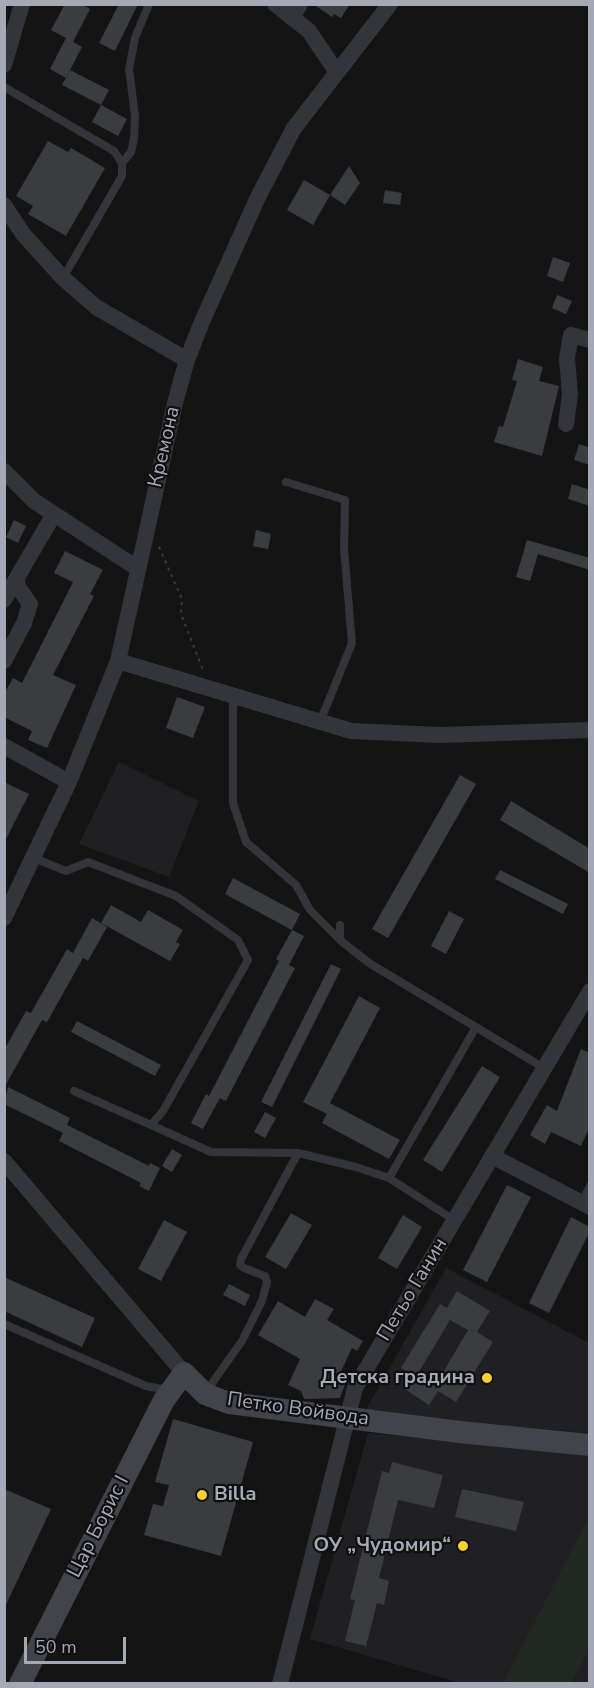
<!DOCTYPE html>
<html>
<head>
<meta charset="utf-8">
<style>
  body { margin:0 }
  #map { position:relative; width:594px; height:1688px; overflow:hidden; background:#141415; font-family:"Nunito Sans",sans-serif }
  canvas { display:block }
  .frame { position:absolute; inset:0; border:6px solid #a5a8b6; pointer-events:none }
  .scale { position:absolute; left:24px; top:1637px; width:102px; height:27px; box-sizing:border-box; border:3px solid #a5a8b6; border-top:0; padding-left:8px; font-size:18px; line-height:21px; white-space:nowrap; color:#a5a8b6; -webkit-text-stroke:4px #0f0f10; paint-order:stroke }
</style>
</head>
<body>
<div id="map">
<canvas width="594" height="1688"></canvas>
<div class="frame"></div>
<div class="scale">50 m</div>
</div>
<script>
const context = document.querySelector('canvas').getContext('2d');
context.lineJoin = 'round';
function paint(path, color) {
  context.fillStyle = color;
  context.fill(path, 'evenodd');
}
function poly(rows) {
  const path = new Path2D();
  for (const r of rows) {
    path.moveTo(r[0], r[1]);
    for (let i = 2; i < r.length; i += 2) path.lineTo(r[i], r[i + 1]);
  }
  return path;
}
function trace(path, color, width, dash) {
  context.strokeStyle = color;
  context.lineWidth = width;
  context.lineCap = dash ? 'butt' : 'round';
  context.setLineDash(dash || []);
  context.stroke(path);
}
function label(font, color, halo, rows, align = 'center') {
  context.font = font + ' "Nunito Sans",sans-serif';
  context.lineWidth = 4.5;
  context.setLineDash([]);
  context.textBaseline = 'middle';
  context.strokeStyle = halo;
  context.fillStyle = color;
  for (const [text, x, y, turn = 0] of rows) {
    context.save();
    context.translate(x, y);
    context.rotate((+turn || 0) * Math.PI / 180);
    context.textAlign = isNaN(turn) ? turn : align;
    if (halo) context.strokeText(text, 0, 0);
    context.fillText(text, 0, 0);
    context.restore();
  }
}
paint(poly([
  [119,762,199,801,169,877,79,844],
  [446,1268,589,1343,589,1433,364,1413],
  [368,1433,589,1454,588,1683,460,1683,310,1639]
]), '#202022');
paint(poly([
  [589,1517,589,1649,571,1683,514,1684,504,1681]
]), '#202822');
paint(poly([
  [65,4,81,4,90,9,73,42,82,47,66,78,50,69,66,38,51,30],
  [119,4,138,4,115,51,99,43],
  [313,4,350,4,341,18,334,14,332,17],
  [70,70,109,90,101,105,62,85],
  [101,105,127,119,118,136,92,122],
  [48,141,68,152,71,148,105,168,66,236,28,214,33,206,16,196],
  [349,166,360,183,345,205,330,195],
  [304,180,330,195,313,225,287,210],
  [385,190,402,193,400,205,383,203],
  [553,257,570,263,563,282,547,276],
  [557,295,572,301,566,314,552,308],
  [518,359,543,367,539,381,559,386,542,456,494,442,499,426,503,427,517,381,512,380],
  [579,444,590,448,590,465,574,460],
  [572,484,590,490,590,506,568,499],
  [14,520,26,526,18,543,6,537],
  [256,530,271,534,268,549,253,546],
  [527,540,590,558,590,570,538,554,530,581,516,577],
  [65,551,103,570,90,594,94,596,53,675,76,685,47,748,28,740,32,731,4,717,4,694,13,678,22,683,73,582,54,573],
  [177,697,205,707,193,738,166,728],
  [460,775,476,784,388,938,372,929],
  [4,782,29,794,4,843],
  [511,801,590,849,590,873,500,820],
  [500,870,568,904,563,914,495,879],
  [233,878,300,914,292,930,225,894],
  [111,905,141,922,148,910,183,930,176,942,180,944,170,961,101,923],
  [449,911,464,919,446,954,431,946],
  [92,918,107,927,88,961,83,958,47,1022,42,1020,4,1088,4,1050,26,1011,31,1013,67,949,73,953],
  [292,930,304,936,289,965,295,968,226,1101,220,1098,203,1129,191,1123,206,1094,209,1096,279,961,276,959],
  [331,964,341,969,272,1107,261,1102],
  [359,996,380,1008,330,1103,400,1140,389,1159,322,1123,327,1114,303,1102],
  [77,1021,161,1065,155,1076,71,1032],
  [581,1049,590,1053,590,1126,581,1146,551,1132,545,1144,530,1135,547,1105,557,1111],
  [482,1066,500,1077,442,1172,423,1160],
  [8,1087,70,1118,67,1125,149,1166,150,1163,160,1168,149,1191,139,1186,141,1183,59,1141,63,1133,4,1104],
  [265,1112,276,1118,265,1138,254,1132],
  [172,1149,182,1155,172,1172,162,1166],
  [507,1185,531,1197,487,1282,463,1270],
  [291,1213,312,1225,286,1269,265,1257],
  [403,1215,422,1227,397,1269,378,1258],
  [571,1217,590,1227,590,1231,549,1313,529,1303],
  [164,1220,187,1232,161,1281,138,1269],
  [4,1277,95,1318,82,1347,4,1311],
  [229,1284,250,1295,245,1306,223,1295],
  [457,1291,490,1311,477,1332,493,1342,456,1402,438,1391,429,1405,403,1388,411,1374,401,1368,440,1304,447,1308],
  [450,1320,468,1330,435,1386,417,1375],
  [315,1299,334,1309,327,1320,363,1341,357,1351,352,1348,335,1384,345,1384,340,1398,304,1399,301,1391,288,1385,300,1359,258,1335,278,1301,305,1317],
  [173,1419,253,1442,221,1556,144,1535,153,1504,163,1506,169,1485,155,1482],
  [392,1462,443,1475,434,1508,398,1500,379,1578,389,1581,384,1605,377,1603,366,1646,345,1641,355,1600,350,1599,382,1471,389,1473],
  [4,1489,51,1509,4,1609],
  [462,1489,524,1502,516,1531,455,1517]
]), '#3b3c40');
trace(poly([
  [159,547,182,599,181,614,203,670]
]), '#3a3b42', 2, [3, 4.5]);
trace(poly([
  [4,87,114,151,122,163,122,176,63,278],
  [122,163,131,152,134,139,135,116,129,69,135,38,149,4],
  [286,482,345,500,344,549,352,643,320,722],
  [233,696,233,803,246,842,296,885,310,910,340,940],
  [34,858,66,871,88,862,176,896,238,940,248,960,163,1111,151,1125,74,1091],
  [340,925,340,940,369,963,544,1068],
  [151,1125,211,1152,298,1153,356,1167,389,1178,454,1220],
  [389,1178,476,1027],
  [581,1203,590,1186],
  [4,1324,146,1386,168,1390],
  [205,1393,242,1341,262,1301,267,1282,265,1276,244,1268,240,1265,241,1259,298,1153]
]), '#34353b', 8);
trace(poly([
  [275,4,309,31,336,71],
  [292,18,300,4],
  [4,65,22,4],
  [4,205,23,234,63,278,96,307,187,360],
  [566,424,570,394,567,358,571,335,590,340],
  [4,471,34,501,137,568],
  [4,600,54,514],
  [4,661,24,623,30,604,18,587,17,580],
  [118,661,351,731,440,735,590,730],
  [4,746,69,782],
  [4,918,69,782,118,661,175,403,187,360,201,324,258,197,294,128,390,4],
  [492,1156,590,1207],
  [4,1161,184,1373],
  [280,1684,355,1388,590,991]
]), '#34353b', 16);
trace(poly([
  [20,1684,164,1400,184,1373,205,1394,229,1403,460,1432,590,1445]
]), '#42434b', 22);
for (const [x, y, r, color] of [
  [487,1378,6,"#f7d12a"],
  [202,1495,6,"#f7d12a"],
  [463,1546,6,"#f7d12a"]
]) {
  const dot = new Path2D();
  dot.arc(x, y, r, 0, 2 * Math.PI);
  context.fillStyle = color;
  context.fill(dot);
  trace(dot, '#0f0f10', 2);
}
label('20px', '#a5a8b6', '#0f0f10', [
  ["Кремона",165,447,-77],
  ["Петьо Ганин",413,1290,-59],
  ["Петко Войвода",298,1410,8],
  ["Цар Борис I",99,1527,-63]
]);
label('bold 20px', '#a5a8b6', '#0f0f10', [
  ["Детска градина",475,1378],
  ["Billa",214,1495,"left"],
  ["ОУ „Чудомир“",451,1546]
], 'right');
</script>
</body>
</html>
